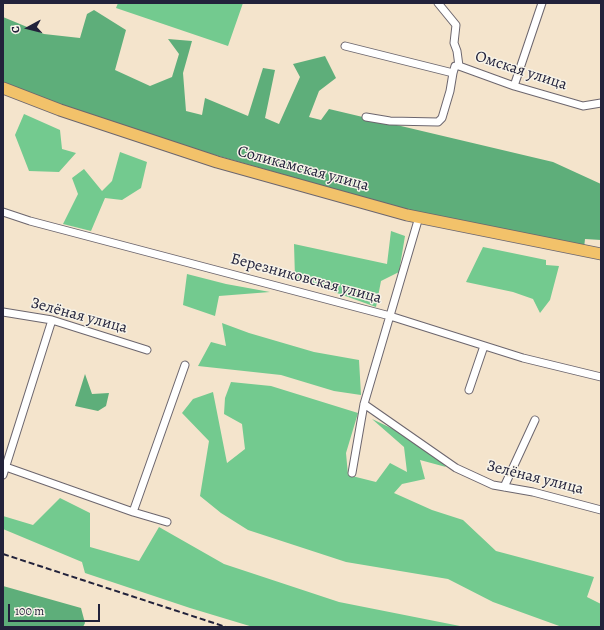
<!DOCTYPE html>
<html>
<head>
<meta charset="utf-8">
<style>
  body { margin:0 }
  #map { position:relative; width:604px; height:630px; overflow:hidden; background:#f4e4cc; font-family:Alegreya,serif }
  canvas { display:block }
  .frame { position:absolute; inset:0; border:4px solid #22223b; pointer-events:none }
  .north { position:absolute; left:8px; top:8px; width:40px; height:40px; -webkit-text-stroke:3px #f7f3e8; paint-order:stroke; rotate:263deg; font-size:11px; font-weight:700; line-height:16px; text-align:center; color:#22223b }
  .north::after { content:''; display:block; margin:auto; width:14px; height:18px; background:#22223b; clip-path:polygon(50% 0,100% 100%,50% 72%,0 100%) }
  .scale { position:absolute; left:8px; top:604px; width:92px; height:18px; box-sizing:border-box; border:2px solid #22223b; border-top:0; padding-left:5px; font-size:12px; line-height:14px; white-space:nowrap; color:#22223b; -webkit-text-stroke:3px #f7f3e8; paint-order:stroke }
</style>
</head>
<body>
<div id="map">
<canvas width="604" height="630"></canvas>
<div class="frame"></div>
<div class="north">С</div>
<div class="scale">100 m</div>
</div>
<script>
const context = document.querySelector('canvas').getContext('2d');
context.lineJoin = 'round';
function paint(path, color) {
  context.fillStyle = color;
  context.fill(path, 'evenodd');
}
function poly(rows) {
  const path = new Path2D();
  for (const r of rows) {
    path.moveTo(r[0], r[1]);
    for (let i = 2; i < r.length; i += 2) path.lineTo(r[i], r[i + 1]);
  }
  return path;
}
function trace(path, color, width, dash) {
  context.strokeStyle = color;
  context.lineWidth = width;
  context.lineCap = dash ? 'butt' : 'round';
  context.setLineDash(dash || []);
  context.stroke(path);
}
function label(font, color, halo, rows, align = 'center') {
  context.font = font + ' Alegreya,serif';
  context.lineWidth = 3;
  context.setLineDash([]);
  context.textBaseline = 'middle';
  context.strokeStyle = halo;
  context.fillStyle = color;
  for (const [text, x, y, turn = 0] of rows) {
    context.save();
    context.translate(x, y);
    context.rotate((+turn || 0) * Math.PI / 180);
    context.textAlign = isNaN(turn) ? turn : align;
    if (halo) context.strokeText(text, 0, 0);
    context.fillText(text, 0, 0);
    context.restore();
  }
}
paint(poly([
  [118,3,243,3,228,46,116,8],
  [24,114,60,130,62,149,76,153,59,172,29,171,15,135],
  [120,152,147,162,141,188,122,200,105,198,91,231,63,224,78,194,72,178,84,169,102,191,112,181],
  [391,231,405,236,399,272,381,281,376,307,295,278,294,244,387,264],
  [483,247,546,260,546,265,559,266,550,300,540,313,533,299,513,292,466,282],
  [187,274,226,284,270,292,219,296,215,316,183,305],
  [222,323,249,333,314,352,359,360,361,395,334,391,281,375,198,366,211,342,226,346],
  [231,382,271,386,358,413,346,453,348,475,376,482,390,463,407,472,404,447,372,419,410,437,436,455,446,467,420,460,425,479,402,484,394,493,432,510,463,520,496,551,594,577,587,597,601,604,601,627,562,627,493,602,448,579,346,562,248,530,221,513,200,496,209,441,182,413,193,399,213,392,227,463,245,449,242,424,224,414,225,398],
  [60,498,90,513,90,547,139,561,159,527,224,564,339,602,465,627,253,627,190,608,85,573,82,562,3,529,3,516,33,525]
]), '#73ca8f');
paint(poly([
  [94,10,126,30,115,70,150,86,172,77,179,54,168,39,192,41,183,73,186,111,202,115,205,98,248,116,263,68,275,70,265,118,279,124,300,77,293,64,325,56,336,78,319,91,309,117,321,120,329,109,553,162,601,184,601,240,585,239,584,248,419,213,208,153,62,105,3,83,3,17,44,34,80,38,87,14],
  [85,374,92,394,109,393,106,406,98,411,75,406],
  [3,586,81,608,85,623,83,627,3,627]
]), '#5eae7a');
const minor = poly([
  [438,3,456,25,454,43,457,51,459,66],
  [345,46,453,73,455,66,459,66,514,86,583,106,601,103],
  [514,86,542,3],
  [366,117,390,121,438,122,442,118,450,91,453,73],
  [3,212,30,221,390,316,523,358,601,377],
  [3,312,52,320,147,350],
  [469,390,484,346],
  [364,404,456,468,493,485,533,492,601,510],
  [3,466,133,512,167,522],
  [352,473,364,404,419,217],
  [3,475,52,320],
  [504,487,535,420],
  [133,512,185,365]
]);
const primary = poly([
  [3,88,60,110,217,162,407,215,601,254]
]);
trace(minor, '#6c666e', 9);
trace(primary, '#6c666e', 13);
trace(minor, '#fff', 7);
trace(primary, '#f2c26a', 11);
trace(poly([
  [3,554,226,627]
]), '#22223b', 2, [6, 3]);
label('16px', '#22223b', '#f7f3e8', [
  ["Омская улица",521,71,18],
  ["Соликамская улица",303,169,15],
  ["Березниковская улица",306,279,15],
  ["Зелёная улица",79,316,15],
  ["Зелёная улица",535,478,14]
]);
</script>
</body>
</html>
